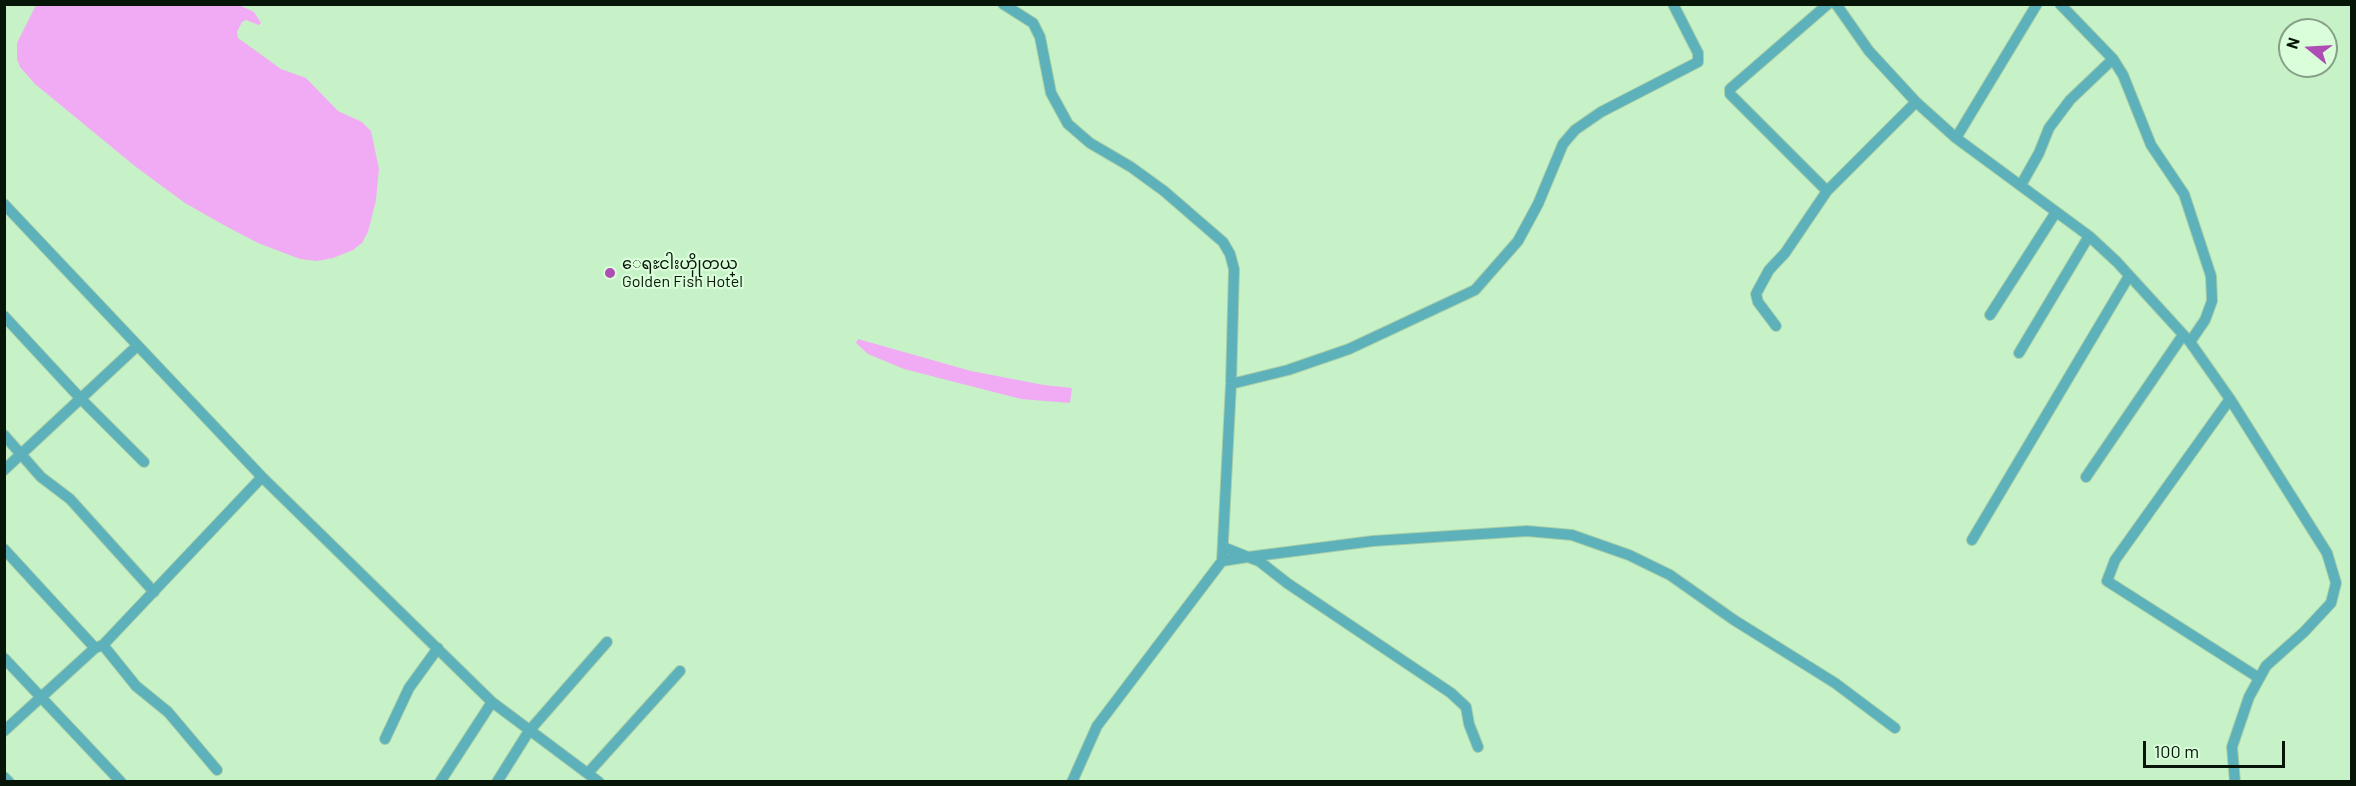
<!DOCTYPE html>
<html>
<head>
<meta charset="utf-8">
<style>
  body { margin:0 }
  #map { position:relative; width:2356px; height:786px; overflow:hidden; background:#c7f2c7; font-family:Barlow,sans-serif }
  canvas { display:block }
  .frame { position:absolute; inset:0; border:6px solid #061507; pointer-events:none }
  .north { position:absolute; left:2278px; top:18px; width:60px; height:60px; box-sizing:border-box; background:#dafdda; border:2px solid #85a086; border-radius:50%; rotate:288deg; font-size:16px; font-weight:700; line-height:24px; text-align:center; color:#061507 }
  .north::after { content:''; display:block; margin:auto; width:21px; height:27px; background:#ae4db4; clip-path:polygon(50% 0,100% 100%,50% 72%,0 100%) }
  .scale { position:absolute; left:2143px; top:741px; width:142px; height:27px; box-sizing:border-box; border:3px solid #061507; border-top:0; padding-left:8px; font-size:18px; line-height:21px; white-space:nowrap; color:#061507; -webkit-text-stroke:4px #dafdda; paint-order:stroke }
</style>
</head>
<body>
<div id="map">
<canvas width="2356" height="786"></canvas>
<div class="frame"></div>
<div class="north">N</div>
<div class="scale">100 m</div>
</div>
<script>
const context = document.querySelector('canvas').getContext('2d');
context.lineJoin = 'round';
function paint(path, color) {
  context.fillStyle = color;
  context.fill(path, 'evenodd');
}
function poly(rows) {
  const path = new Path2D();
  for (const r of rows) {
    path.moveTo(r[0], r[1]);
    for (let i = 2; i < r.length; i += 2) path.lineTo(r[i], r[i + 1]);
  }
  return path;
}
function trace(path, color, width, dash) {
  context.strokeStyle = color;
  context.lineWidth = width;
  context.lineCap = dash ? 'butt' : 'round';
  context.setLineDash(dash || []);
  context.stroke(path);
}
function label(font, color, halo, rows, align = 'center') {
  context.font = font + ' Barlow,"Noto Sans Myanmar",sans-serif';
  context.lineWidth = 4.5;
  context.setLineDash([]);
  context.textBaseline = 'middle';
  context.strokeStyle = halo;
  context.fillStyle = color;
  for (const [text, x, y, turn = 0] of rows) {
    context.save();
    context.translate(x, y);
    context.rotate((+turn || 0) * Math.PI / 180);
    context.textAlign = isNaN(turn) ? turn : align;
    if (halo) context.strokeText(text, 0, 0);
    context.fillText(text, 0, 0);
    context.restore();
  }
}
paint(poly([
  [239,5,254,12,261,23,259,25,246,20,242,22,237,32,238,38,281,69,306,78,338,111,362,122,371,131,379,169,376,200,368,232,362,243,353,250,333,258,317,261,300,259,258,243,220,223,185,203,136,167,35,84,20,67,17,59,17,43,36,5],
  [858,339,971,371,1044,385,1072,388,1070,403,1021,399,904,369,868,354,856,343]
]), '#f1abf5');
const minor = poly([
  [1003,4,1033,23,1040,37,1051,93,1068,124,1090,143,1131,167,1164,191,1223,242,1230,254,1234,269,1231,384,1222,561,1097,726,1072,782],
  [1836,4,1869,51,1916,102,1956,138,2089,236,2117,262,2190,342,2230,399,2327,553,2336,583,2331,603,2304,632,2266,666,2249,697,2232,747,2235,782],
  [2060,4,2113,59,2123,75,2151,145,2184,194,2211,276,2212,301,2205,320,2190,342],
  [1956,138,2037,4],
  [2021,185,2039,153,2049,128,2070,100,2113,59],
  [1827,191,1730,94,1730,89,1828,4],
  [4,204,262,477,492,702,599,782],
  [1990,315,2056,212],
  [4,316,81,399,144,462],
  [1776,326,1758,302,1756,294,1769,270,1785,253,1827,191,1916,102],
  [2019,353,2089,236],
  [1231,384,1288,370,1349,349,1475,290,1518,241,1538,204,1563,144,1575,130,1601,112,1698,62,1698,53,1673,4],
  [2230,399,2115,560,2107,581,2259,678],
  [4,435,41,477,70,499,154,592],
  [4,470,137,346],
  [2086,477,2183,335],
  [1972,540,2129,276],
  [1223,547,1248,557,1373,541,1527,531,1572,535,1629,555,1670,575,1734,620,1835,683,1895,728],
  [4,549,95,648],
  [1222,561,1248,557,1259,561,1287,583,1451,693,1466,707,1469,724,1478,747],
  [103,645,136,686,168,712,217,770],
  [4,658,121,782],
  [4,731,95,648,103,645,262,477],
  [385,739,409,688,438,648],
  [588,773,680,671],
  [4,777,9,782],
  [440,782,492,702],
  [497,782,529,731,607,642]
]);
trace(minor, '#a8cfa8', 12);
trace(minor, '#5cb1ba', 10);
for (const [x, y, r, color] of [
  [610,273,6,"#ae4db4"]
]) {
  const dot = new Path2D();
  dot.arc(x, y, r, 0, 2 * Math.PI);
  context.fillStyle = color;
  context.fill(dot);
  trace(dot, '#dafdda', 2);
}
label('16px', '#061507', '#dafdda', [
  ["ေရႊငါးဟိုုတယ္",622,264],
  ["Golden Fish Hotel",622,282]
], 'left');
</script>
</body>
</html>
